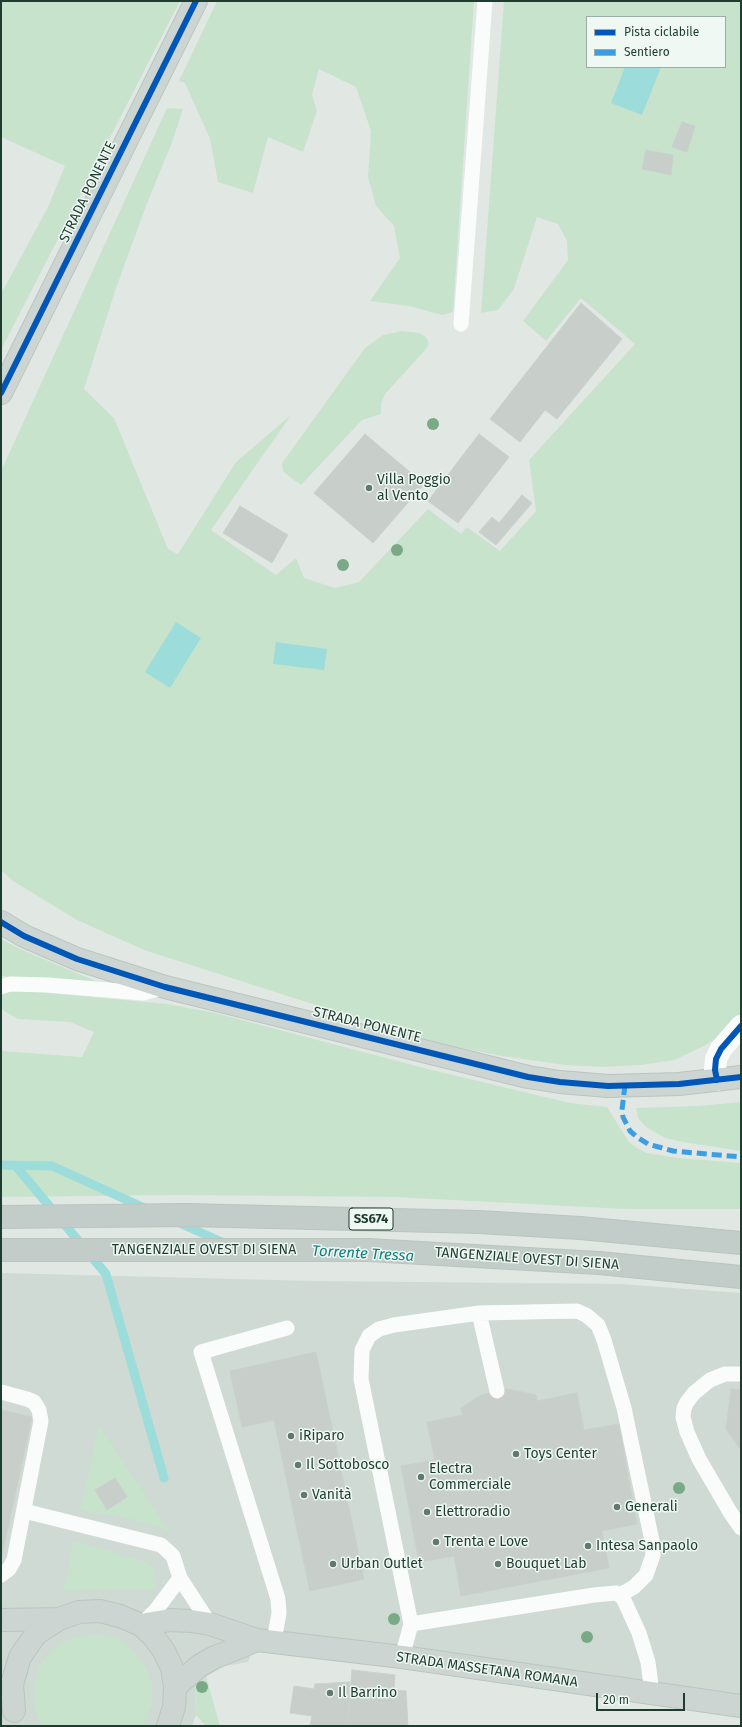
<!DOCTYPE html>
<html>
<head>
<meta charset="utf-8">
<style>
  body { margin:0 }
  #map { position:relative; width:742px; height:1727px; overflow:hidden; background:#e1e8e4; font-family:"Fira Sans",sans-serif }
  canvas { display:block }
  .frame { position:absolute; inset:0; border:2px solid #1e3d30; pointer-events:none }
  .legend { position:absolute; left:586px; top:16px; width:140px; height:52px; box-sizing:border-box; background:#eff8f2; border:1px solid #9bada4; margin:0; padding:5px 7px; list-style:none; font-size:12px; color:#1e3d30 }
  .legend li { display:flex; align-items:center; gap:8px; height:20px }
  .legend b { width:20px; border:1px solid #9bada4 }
  .scale { position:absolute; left:596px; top:1693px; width:89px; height:18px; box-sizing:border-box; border:2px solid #1e3d30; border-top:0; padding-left:5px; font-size:12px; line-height:14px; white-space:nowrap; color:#1e3d30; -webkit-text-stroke:3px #eff8f2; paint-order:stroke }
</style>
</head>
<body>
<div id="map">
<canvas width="742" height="1727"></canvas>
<div class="frame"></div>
<ul class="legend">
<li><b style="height:5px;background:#0057b8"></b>Pista ciclabile</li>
<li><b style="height:5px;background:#3c9ee1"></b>Sentiero</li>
</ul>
<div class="scale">20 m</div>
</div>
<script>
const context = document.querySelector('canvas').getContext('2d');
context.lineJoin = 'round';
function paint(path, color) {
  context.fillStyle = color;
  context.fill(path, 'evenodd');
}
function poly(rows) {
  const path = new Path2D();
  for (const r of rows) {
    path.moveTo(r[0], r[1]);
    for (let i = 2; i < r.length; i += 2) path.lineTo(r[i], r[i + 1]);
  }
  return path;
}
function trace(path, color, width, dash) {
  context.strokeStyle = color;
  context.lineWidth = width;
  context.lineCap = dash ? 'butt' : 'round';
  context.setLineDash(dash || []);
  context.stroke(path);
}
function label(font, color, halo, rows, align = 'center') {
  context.font = font + ' "Fira Sans",sans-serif';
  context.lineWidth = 3;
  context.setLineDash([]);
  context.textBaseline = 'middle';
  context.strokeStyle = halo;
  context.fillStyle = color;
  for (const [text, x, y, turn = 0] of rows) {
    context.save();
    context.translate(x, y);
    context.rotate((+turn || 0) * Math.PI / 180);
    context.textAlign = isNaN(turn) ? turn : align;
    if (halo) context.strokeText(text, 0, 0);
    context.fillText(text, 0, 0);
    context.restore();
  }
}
paint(poly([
  [1,1273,314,1281,620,1284,741,1293,741,1706,257,1640,248,1662,225,1666,207,1676,195,1690,196,1715,192,1726,1,1726]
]), '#cedad3');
paint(poly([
  [1,1,180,1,1,350,1,294,48,207,65,166,1,137],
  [217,1,474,1,453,312,442,315,409,306,370,301,400,258,394,226,376,206,368,177,371,131,356,87,319,69,312,95,317,111,303,152,268,137,253,193,218,182,210,139,185,83,179,81],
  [504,1,741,1,741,1018,726,1032,704,1046,674,1060,641,1065,602,1067,565,1065,502,1056,431,1042,144,950,77,920,13,881,1,870,1,471,167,108,183,109,171,145,146,206,115,291,84,389,114,418,168,549,178,554,236,462,291,415,211,530,276,575,296,558,304,578,335,588,359,582,428,509,461,534,467,527,500,551,536,511,529,460,635,344,581,298,546,341,523,321,568,260,567,241,558,224,537,217,514,289,498,310,481,313],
  [587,17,725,17,725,67,587,67],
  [402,331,419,333,426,337,429,343,426,349,385,394,381,403,381,414,362,420,301,485,291,478,283,471,282,463,365,348,383,335],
  [1,939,20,949,114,989,11,978,1,975],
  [5,990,17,990,167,1004,215,1013,428,1069,570,1103,607,1107,629,1142,637,1148,647,1153,677,1158,741,1163,741,1209,625,1209,395,1197,179,1195,1,1197,1,1051,82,1057,94,1032,70,1022,18,1019,4,1011,1,1007,1,994],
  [741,1102,741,1151,683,1142,665,1138,646,1127,638,1118,636,1108,698,1106],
  [99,1426,170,1531,125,1517,80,1510],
  [115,1478,127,1496,107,1509,95,1490],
  [74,1541,148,1562,155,1572,156,1581,155,1589,64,1591],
  [85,1635,104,1635,122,1641,136,1653,147,1668,152,1686,152,1705,143,1726,43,1726,38,1720,33,1702,34,1683,40,1665,51,1651,67,1640],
  [206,1676,220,1726,206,1726,196,1715,195,1690]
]), '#c8e3cc');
paint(poly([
  [625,67,661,67,642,115,611,103],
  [176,622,201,638,170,688,145,672],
  [276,642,327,649,324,670,273,664]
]), '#9cdcdb');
trace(poly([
  [1,1165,52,1166,149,1210],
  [15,1165,106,1274,164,1478],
  [175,1221,224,1243]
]), '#9cdcdb', 9);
const building = poly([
  [682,122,695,126,687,152,672,147,682,122],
  [646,150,673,155,671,175,642,169,646,150],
  [581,303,622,339,557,419,545,410,520,442,490,419,581,303],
  [365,434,424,484,373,543,314,493,365,434],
  [479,434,509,457,458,523,428,501,479,434],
  [522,495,532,503,496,545,479,532,492,517,499,523,522,495],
  [240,506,288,535,272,563,223,533,240,506],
  [316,1352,364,1579,310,1591,274,1420,242,1427,230,1371,316,1352],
  [508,1389,536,1395,537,1401,577,1393,584,1430,619,1424,637,1524,602,1531,609,1568,461,1596,454,1556,419,1562,401,1466,435,1460,427,1422,463,1415,461,1408,481,1395,508,1389],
  [731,1389,741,1390,741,1450,726,1429,731,1389],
  [1,1410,32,1417,1,1559,1,1410],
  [115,1478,127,1497,107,1510,95,1490,115,1478],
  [352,1670,395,1675,394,1690,406,1691,408,1726,348,1725,352,1670],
  [350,1682,348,1726,310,1726,312,1716,290,1713,294,1686,314,1689,315,1684,350,1682]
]);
paint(building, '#c8cfcb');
trace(building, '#cad1cd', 1);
const primary = poly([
  [1,393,196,1],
  [1,922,24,936,77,959,165,987,528,1077,560,1082,608,1086,679,1084,741,1077],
  [1,1620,59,1619,79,1612,100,1611,120,1616,141,1625,153,1636,164,1651,172,1668,175,1687,174,1707,168,1726],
  [141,1625,170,1620,191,1621,210,1624,257,1640,402,1657,741,1706],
  [175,1687,199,1666,213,1658,257,1640],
  [14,1711,12,1684,20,1657,36,1634,59,1619]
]);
const trunk = poly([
  [1,1217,186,1215,479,1222,580,1228,741,1243],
  [1,1250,368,1250,599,1263,741,1277]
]);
trace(primary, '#bbc5c0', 24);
trace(trunk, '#bbc5c0', 24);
trace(poly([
  [461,324,485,1],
  [1,987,10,984,48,985,143,993,164,987],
  [479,1313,497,1391],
  [741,1374,725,1374,710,1380,694,1393,687,1402,684,1408,683,1417,687,1432,699,1459,730,1512,741,1528],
  [1,1392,27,1399,34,1402,39,1410,41,1421,14,1560,9,1569,1,1575],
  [24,1511,161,1545,173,1556,180,1578,210,1624],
  [411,1624,361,1379,362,1350,369,1336,379,1329,394,1325,479,1313,577,1311,586,1315,598,1325,604,1340,624,1408,652,1541,653,1555,646,1575,634,1587,620,1595],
  [141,1625,156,1610,180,1578],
  [274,1641,279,1613,278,1599,201,1352,287,1328],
  [402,1657,411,1624,594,1595,616,1593,623,1598,639,1633,648,1662,652,1693]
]), '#fafcfb', 15);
trace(poly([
  [717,1080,715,1070,716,1059,721,1049,741,1026]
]), '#fafcfb', 22);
trace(primary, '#ccd5d1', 22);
trace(trunk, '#c2ccc8', 22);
trace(poly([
  [625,1085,622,1110,623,1117,630,1131,637,1137,648,1144,673,1151,741,1157]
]), '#3c9ee1', 5, [10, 5]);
trace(poly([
  [1,393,196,1],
  [1,922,24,936,77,959,165,987,528,1077,560,1082,608,1086,679,1084,741,1077],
  [717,1080,715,1070,716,1059,721,1049,741,1026]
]), '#0057b8', 6);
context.fillStyle = '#79aa85';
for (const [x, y] of [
  [433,424],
  [397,550],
  [343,565],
  [679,1488],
  [394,1619],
  [587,1637],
  [202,1687]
]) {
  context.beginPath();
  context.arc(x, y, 6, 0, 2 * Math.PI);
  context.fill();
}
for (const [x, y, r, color] of [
  [369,488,4,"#62796f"],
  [291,1436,4,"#62796f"],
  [516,1454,4,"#62796f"],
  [298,1465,4,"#62796f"],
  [421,1477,4,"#62796f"],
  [304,1495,4,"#62796f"],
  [617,1507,4,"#62796f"],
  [427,1512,4,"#62796f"],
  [436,1542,4,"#62796f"],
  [588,1546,4,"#62796f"],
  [333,1564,4,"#62796f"],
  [498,1564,4,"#62796f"],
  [330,1693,4,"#62796f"]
]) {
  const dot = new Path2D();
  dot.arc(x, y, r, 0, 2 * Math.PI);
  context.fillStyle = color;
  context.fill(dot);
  trace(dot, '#eff8f2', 1.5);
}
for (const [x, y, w] of [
  [371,1219,44]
]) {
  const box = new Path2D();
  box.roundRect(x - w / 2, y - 11, w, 22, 3);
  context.fillStyle = '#eff8f2';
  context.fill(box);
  trace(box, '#1e3d30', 1);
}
label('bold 13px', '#1e3d30', null, [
  ["SS674",371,1219]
]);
label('14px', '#1e3d30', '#eff8f2', [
  ["STRADA PONENTE",88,192,-64],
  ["STRADA PONENTE",367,1025,14],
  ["TANGENZIALE OVEST DI SIENA",204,1250],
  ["TANGENZIALE OVEST DI SIENA",527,1259,4],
  ["STRADA MASSETANA ROMANA",487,1670,8]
]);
label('14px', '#1e3d30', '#eff8f2', [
  ["Villa Poggio",377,480],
  ["al Vento",377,496],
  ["iRiparo",299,1436],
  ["Toys Center",524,1454],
  ["Il Sottobosco",306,1465],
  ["Electra",429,1469],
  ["Commerciale",429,1485],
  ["Vanità",312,1495],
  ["Generali",625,1507],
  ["Elettroradio",435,1512],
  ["Trenta e Love",444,1542],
  ["Intesa Sanpaolo",596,1546],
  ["Urban Outlet",341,1564],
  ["Bouquet Lab",506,1564],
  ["Il Barrino",338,1693]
], 'left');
label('italic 15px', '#127d7e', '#eff8f2', [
  ["Torrente Tressa",363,1254,3]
]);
</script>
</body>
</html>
